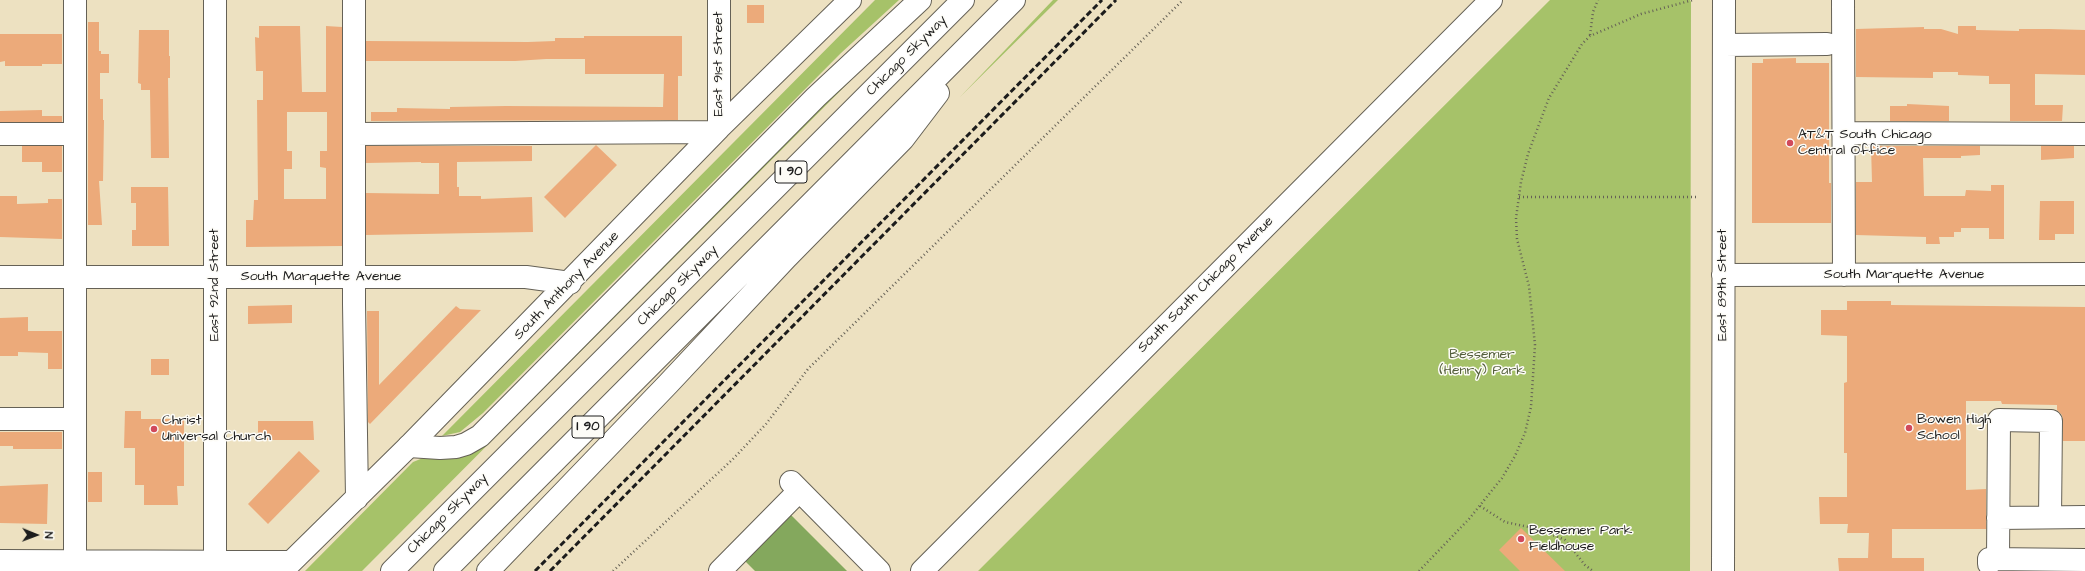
<!DOCTYPE html>
<html>
<head>
<meta charset="utf-8">
<style>
  body { margin:0 }
  #map { position:relative; width:2085px; height:571px; overflow:hidden; background:#ede1c1; font-family:"Architects Daughter",sans-serif }
  canvas { display:block }
  .north { position:absolute; left:16px; top:515px; width:40px; height:40px; -webkit-text-stroke:3px #fdfcf7; paint-order:stroke; rotate:91deg; font-size:11px; font-weight:700; line-height:16px; text-align:center; color:#1c1c1c }
  .north::after { content:''; display:block; margin:auto; width:14px; height:18px; background:#1c1c1c; clip-path:polygon(50% 0,100% 100%,50% 72%,0 100%) }
</style>
</head>
<body>
<div id="map">
<canvas width="2085" height="571"></canvas>
<div class="north">N</div>
</div>
<script>
const context = document.querySelector('canvas').getContext('2d');
context.lineJoin = 'round';
function paint(path, color) {
  context.fillStyle = color;
  context.fill(path, 'evenodd');
}
function poly(rows) {
  const path = new Path2D();
  for (const r of rows) {
    path.moveTo(r[0], r[1]);
    for (let i = 2; i < r.length; i += 2) path.lineTo(r[i], r[i + 1]);
  }
  return path;
}
function trace(path, color, width, dash) {
  context.strokeStyle = color;
  context.lineWidth = width;
  context.lineCap = dash ? 'butt' : 'round';
  context.setLineDash(dash || []);
  context.stroke(path);
}
function label(font, color, halo, rows, align = 'center') {
  context.font = font + ' "Architects Daughter",sans-serif';
  context.lineWidth = 3;
  context.setLineDash([]);
  context.textBaseline = 'middle';
  context.strokeStyle = halo;
  context.fillStyle = color;
  for (const [text, x, y, turn = 0] of rows) {
    context.save();
    context.translate(x, y);
    context.rotate((+turn || 0) * Math.PI / 180);
    context.textAlign = isNaN(turn) ? turn : align;
    if (halo) context.strokeText(text, 0, 0);
    context.fillText(text, 0, 0);
    context.restore();
  }
}
paint(poly([
  [875,0,899,0,841,53,483,413,460,432,442,436],
  [1053,0,1058,0,960,97],
  [1550,0,1690,0,1691,2,1690,571,978,571],
  [868,59,870,61,362,571,305,571,413,462,423,458,458,456]
]), '#a6c269');
paint(poly([
  [787,511,847,571,755,571,742,558]
]), '#84a85d');
paint(poly([
  [747,5,764,5,764,23,747,23],
  [88,22,99,22,99,51,101,51,101,54,109,54,109,73,100,73,100,99,103,99,103,120,104,120,103,181,99,181,102,225,88,225],
  [259,26,300,26,302,92,326,92,326,26,342,27,342,246,246,247,246,220,253,220,254,200,258,200,257,100,263,100,263,71,256,71,255,37,259,38],
  [287,112,327,112,327,151,320,151,320,167,326,168,326,199,284,199,284,169,292,169,292,151,287,151],
  [1958,26,1976,26,1976,30,2019,31,2019,29,2049,29,2085,30,2085,75,2035,74,2035,105,2063,105,2062,121,2010,121,2010,84,1989,84,1989,76,1958,75,1958,72,1933,72,1933,78,1856,77,1856,29,1924,27,1924,29,1941,29,1958,34],
  [139,30,169,30,169,56,170,56,170,78,168,78,169,158,151,158,150,90,141,90,141,84,138,83],
  [0,34,62,34,62,64,42,64,42,66,5,66,5,61,0,62],
  [584,36,682,36,682,76,678,76,678,120,371,121,371,112,397,112,397,108,450,109,450,107,506,106,663,107,664,74,585,74,585,59,546,59,515,61,366,61,366,41,528,42,555,41,555,38,584,38],
  [1796,58,1796,63,1829,63,1829,183,1831,183,1831,223,1752,223,1752,63,1763,63,1763,59],
  [1907,104,1949,106,1949,121,1890,121,1890,106,1907,106],
  [42,110,42,116,62,116,62,122,0,122,0,111],
  [596,145,617,165,565,218,544,197],
  [22,146,62,146,62,172,42,172,42,162,22,162],
  [366,146,532,146,532,161,457,162,457,187,459,187,459,196,481,196,481,199,532,197,533,232,366,235,366,193,439,194,439,163,421,163,421,162,366,163],
  [1871,146,1980,146,1980,155,1961,156,1961,158,1923,158,1924,196,1965,196,1966,190,1991,191,1991,185,2004,185,2004,239,1989,239,1989,228,1961,228,1961,232,1954,232,1954,237,1939,237,1940,244,1926,244,1926,237,1856,235,1856,182,1872,182],
  [2041,146,2074,146,2074,158,2041,160],
  [131,187,168,187,169,246,132,246,132,230,136,230,136,203,131,203],
  [0,196,17,196,17,204,48,203,48,199,62,199,62,239,0,237],
  [2040,201,2074,201,2074,234,2055,234,2055,240,2039,240],
  [1847,301,1891,301,1891,305,2085,307,2085,441,2063,441,2063,421,2062,415,2057,410,2057,405,2002,404,2001,401,1966,401,1966,490,1986,489,1986,529,1892,529,1892,558,1924,558,1924,571,1839,571,1838,558,1868,558,1869,533,1847,533,1848,524,1820,524,1819,497,1847,497,1847,453,1844,453,1844,383,1847,382,1847,336,1821,335,1821,310,1847,310],
  [292,305,292,323,248,324,248,306],
  [456,306,460,309,481,310,370,424,368,422,367,311,379,311,379,385],
  [28,317,28,331,62,331,62,369,48,369,48,353,18,352,18,356,0,356,0,318],
  [151,359,169,359,169,375,151,375],
  [125,411,141,411,141,419,184,419,184,486,177,486,178,505,144,505,144,485,135,485,135,448,124,448],
  [258,421,313,421,314,440,258,440],
  [0,432,62,432,62,449,13,449,13,446,0,446],
  [299,451,320,471,268,524,248,504],
  [88,472,102,472,102,502,88,502],
  [48,484,47,524,0,523,0,486],
  [1521,528,1565,571,1520,571,1499,550]
]), '#ecaa7a');
const minor = poly([
  [354,0,354,304,357,498],
  [719,0,719,128],
  [1843,0,1844,275],
  [1724,45,1827,44],
  [1843,133,2085,134],
  [0,134,75,134],
  [354,134,715,132],
  [1723,275,2085,274],
  [0,277,526,277,570,283],
  [0,419,75,419],
  [791,482,879,571],
  [1998,518,2085,517],
  [1998,559,1999,420,2051,421,2050,517],
  [0,561,291,562],
  [1989,564,1989,559,2085,560],
  [67,571,75,561,75,0],
  [215,571,215,0],
  [282,571,409,446,719,128,850,0],
  [720,571,799,491],
  [1723,571,1724,0]
]);
const major = poly([
  [922,571,1491,0]
]);
const highway = poly([
  [409,446,440,448,456,447,466,444,480,436,816,97,920,0],
  [392,571,963,0],
  [445,571,1014,0],
  [488,571,668,384,787,257,903,139,938,93]
]);
trace(minor, '#656156', 24);
trace(major, '#656156', 24);
trace(highway, '#656156', 24);
trace(poly([
  [1590,35,1593,12,1598,0],
  [1519,197,1696,197],
  [1480,506,1505,522,1538,529,1565,540,1585,565,1593,571],
  [613,571,733,459,766,424,808,369,1183,0],
  [1419,571,1469,519,1502,478,1515,456,1525,433,1531,407,1535,345,1529,286,1517,239,1516,218,1521,182,1528,154,1549,98,1582,44,1590,36,1641,14,1693,0]
]), '#656156', 2.5, [1, 3]);
trace(minor, '#fff', 22);
trace(major, '#fff', 22);
trace(highway, '#fff', 22);
trace(poly([
  [535,571,1102,0],
  [550,571,1116,0]
]), '#1c1c1c', 3, [6, 3]);
for (const [x, y, r, color] of [
  [1790,143,4,"#d1495b"],
  [1909,428,4,"#d1495b"],
  [154,429,4,"#d1495b"],
  [1521,539,4,"#d1495b"]
]) {
  const dot = new Path2D();
  dot.arc(x, y, r, 0, 2 * Math.PI);
  context.fillStyle = color;
  context.fill(dot);
  trace(dot, '#fdfcf7', 1.5);
}
for (const [x, y, w] of [
  [791,172,32],
  [588,427,32]
]) {
  const box = new Path2D();
  box.roundRect(x - w / 2, y - 11, w, 22, 3);
  context.fillStyle = '#fdfcf7';
  context.fill(box);
  trace(box, '#1c1c1c', 1);
}
label('bold 13px', '#1c1c1c', null, [
  ["I 90",791,172],
  ["I 90",588,427]
]);
label('14px', '#1c1c1c', '#fdfcf7', [
  ["Chicago Skyway",907,56,-45],
  ["East 91st Street",719,64,-90],
  ["South Marquette Avenue",1904,275],
  ["South Marquette Avenue",321,277],
  ["East 92nd Street",215,285,-90],
  ["South South Chicago Avenue",1206,285,-45],
  ["East 89th Street",1723,285,-90],
  ["South Anthony Avenue",567,286,-46],
  ["Chicago Skyway",678,286,-45],
  ["Chicago Skyway",448,514,-45]
]);
label('14px', '#1c1c1c', '#fdfcf7', [
  ["AT&T South Chicago",1798,135],
  ["Central Office",1798,151],
  ["Bowen High",1917,420],
  ["School",1917,436],
  ["Christ",162,421],
  ["Universal Church",162,437],
  ["Bessemer Park",1529,531],
  ["Fieldhouse",1529,547]
], 'left');
label('14px', '#535e3b', '#fdfcf7', [
  ["Bessemer",1482,355],
  ["(Henry) Park",1482,371]
]);
</script>
</body>
</html>
